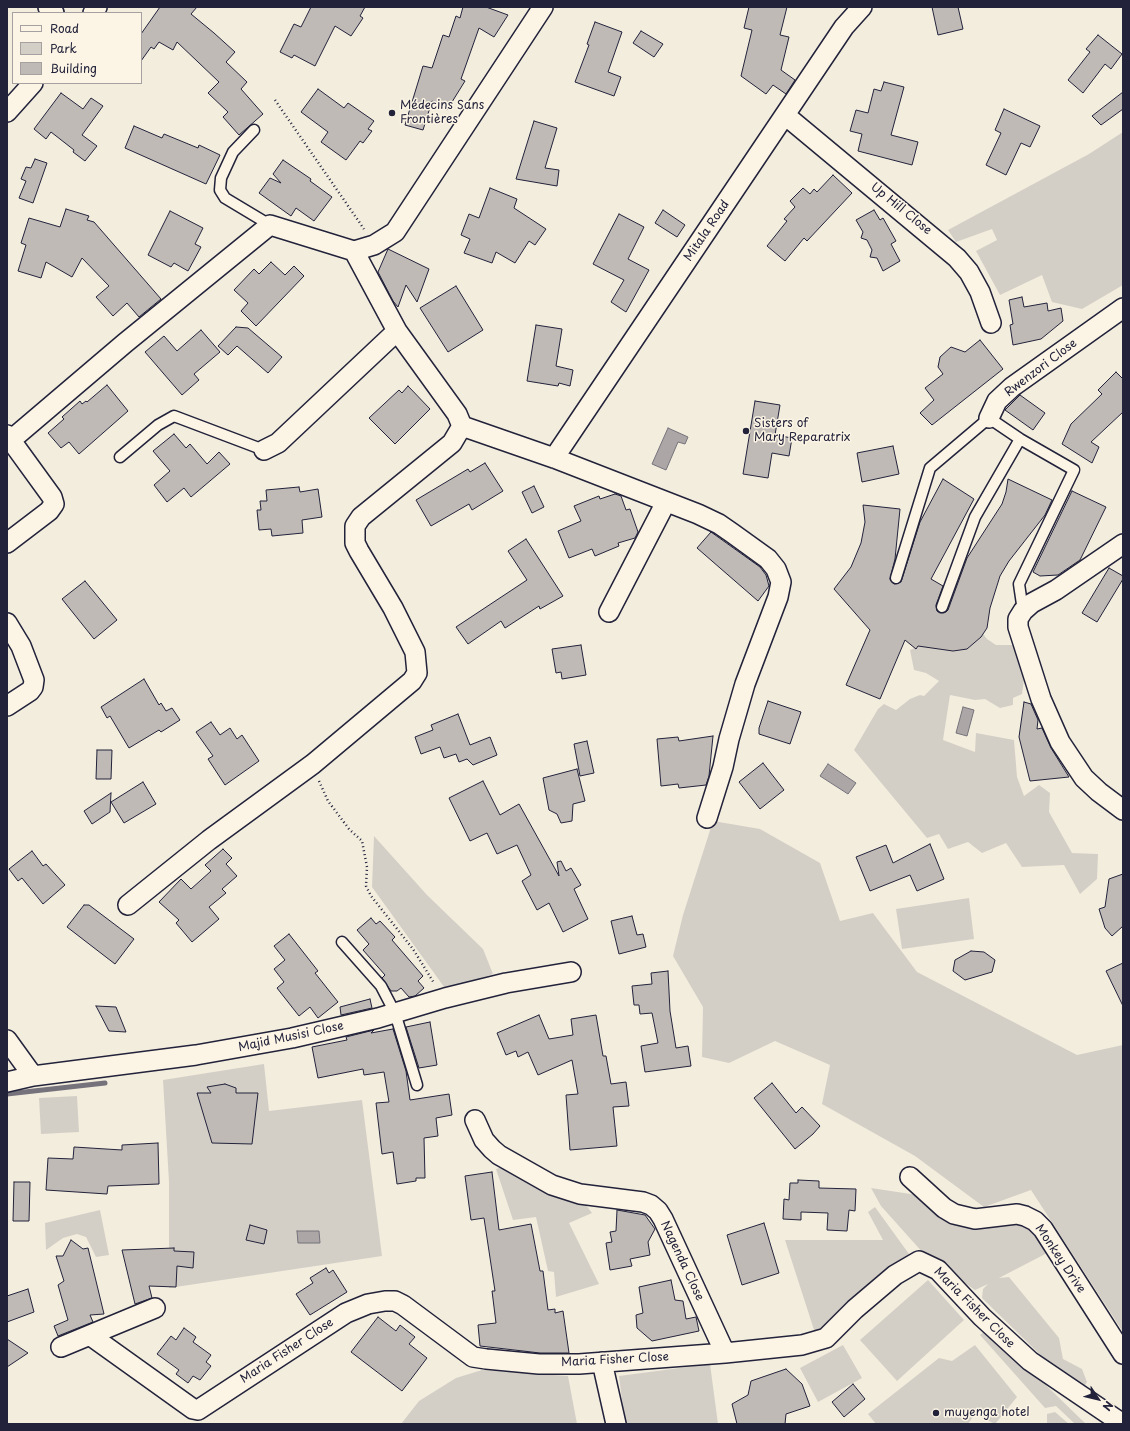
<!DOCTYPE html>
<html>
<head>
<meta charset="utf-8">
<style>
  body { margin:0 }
  #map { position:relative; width:1130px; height:1431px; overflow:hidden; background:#f3edde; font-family:"Playpen Sans",sans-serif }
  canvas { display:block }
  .frame { position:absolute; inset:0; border:8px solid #22223b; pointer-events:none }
  .legend { position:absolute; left:12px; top:12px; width:130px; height:72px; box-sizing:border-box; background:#fcf5e5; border:1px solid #a5a1a1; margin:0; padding:5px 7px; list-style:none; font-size:12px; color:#22223b }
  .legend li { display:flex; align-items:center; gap:8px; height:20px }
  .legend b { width:20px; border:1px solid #a5a1a1 }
  .north { position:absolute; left:1078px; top:1379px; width:40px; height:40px; -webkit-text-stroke:3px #fcf5e5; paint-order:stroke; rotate:125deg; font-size:11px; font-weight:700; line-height:16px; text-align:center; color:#22223b }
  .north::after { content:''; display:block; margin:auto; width:14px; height:18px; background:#22223b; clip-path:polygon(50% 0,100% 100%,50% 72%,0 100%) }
</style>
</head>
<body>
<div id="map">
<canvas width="1130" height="1431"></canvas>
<div class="frame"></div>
<ul class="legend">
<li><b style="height:5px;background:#fcf5e5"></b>Road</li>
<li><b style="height:11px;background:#d4cfc6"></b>Park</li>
<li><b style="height:11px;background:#bfbab6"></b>Building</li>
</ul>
<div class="north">N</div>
</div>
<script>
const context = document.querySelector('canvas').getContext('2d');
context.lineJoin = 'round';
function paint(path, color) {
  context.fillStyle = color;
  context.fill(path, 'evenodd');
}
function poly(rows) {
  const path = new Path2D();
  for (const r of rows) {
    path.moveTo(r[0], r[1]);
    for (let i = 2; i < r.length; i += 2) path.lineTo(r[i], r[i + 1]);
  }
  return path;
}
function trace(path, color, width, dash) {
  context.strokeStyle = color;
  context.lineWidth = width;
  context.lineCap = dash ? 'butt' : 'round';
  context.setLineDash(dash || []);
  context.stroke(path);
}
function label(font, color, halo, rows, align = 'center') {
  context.font = font + ' "Playpen Sans",sans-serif';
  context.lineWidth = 3;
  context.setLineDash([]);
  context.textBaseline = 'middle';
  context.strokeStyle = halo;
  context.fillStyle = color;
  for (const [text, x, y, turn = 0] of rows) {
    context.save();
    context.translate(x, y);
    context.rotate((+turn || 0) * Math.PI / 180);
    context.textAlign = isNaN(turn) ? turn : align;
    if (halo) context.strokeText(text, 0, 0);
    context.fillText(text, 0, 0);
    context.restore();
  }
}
paint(poly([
  [1123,132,1123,285,1082,309,1052,302,1042,275,1000,295,976,251,997,240,992,229,956,242,948,230,1089,154],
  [977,626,987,639,996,645,1012,645,1022,652,1026,665,1022,694,1013,698,1013,705,1000,708,985,699,975,700,950,695,943,740,975,752,976,733,1014,740,1017,777,1024,796,1039,785,1050,793,1049,812,1072,853,1098,854,1097,879,1080,894,1064,865,1022,867,1006,843,982,853,968,842,948,849,939,834,927,838,854,750,878,709,884,704,896,710,910,699,920,695,924,696,939,681,926,673,914,670,910,650,941,637],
  [713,821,760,829,820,863,840,921,873,913,917,972,1077,1055,1123,1045,1123,1332,1031,1190,984,1207,915,1156,822,1104,830,1065,775,1041,729,1063,702,1057,703,1007,673,956,683,915],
  [374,836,427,895,483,949,493,974,447,991,372,887],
  [969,898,974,939,902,949,896,909],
  [264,1064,269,1111,362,1100,382,1256,169,1288,169,1182,163,1080],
  [77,1096,79,1132,41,1134,39,1098],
  [506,1166,583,1201,592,1213,569,1223,599,1284,556,1297,554,1272,548,1271,536,1217,513,1220,496,1169],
  [871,1188,917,1195,963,1227,1026,1224,1051,1251,999,1278,1009,1277,1059,1338,1063,1359,1082,1369,1087,1382,1081,1391,1061,1375,982,1298,983,1289,988,1284,975,1290,924,1254,881,1206],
  [875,1207,909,1254,816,1336,785,1240,883,1240,868,1212],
  [100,1210,109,1255,96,1257,86,1237,77,1234,63,1238,46,1250,45,1223],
  [928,1280,964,1320,897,1381,860,1340],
  [988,1329,1086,1424,1075,1424,1056,1406,1045,1408,980,1335],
  [843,1345,862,1378,818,1402,800,1368],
  [975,1345,1017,1397,995,1424,975,1414,968,1424,876,1424,868,1414,939,1358,952,1361],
  [710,1364,718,1424,625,1424,619,1376],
  [482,1370,568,1376,577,1424,401,1424,419,1401,456,1378],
  [1055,1412,1069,1424,1047,1424,1047,1414]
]), '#d4cfc6');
const water = poly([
  [668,428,688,437,685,444,678,442,666,470,652,464,668,428],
  [963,707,974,710,967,736,956,733,963,707],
  [828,764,856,783,848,794,820,776,828,764],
  [297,1231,319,1231,320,1243,298,1243,297,1231]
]);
paint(water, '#aca7a6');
trace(water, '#75727b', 1);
trace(poly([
  [7,1094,105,1083]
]), '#75727b', 5);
const building = poly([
  [160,7,197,7,191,14,214,33,235,52,226,62,247,82,241,89,263,114,239,135,223,117,228,112,208,93,219,82,177,42,173,50,159,42,154,49,151,47,141,61,141,34,160,7],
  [311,7,365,7,360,16,363,18,351,36,335,26,315,66,294,55,292,58,280,52,294,24,301,27,311,7],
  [463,7,486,7,508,15,494,37,479,28,461,79,465,81,447,110,432,101,423,130,405,125,423,66,432,68,443,35,449,37,456,16,460,18,463,7],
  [749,7,787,7,780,35,789,37,781,70,795,80,786,94,773,85,766,94,741,76,752,30,744,28,749,7],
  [932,7,958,7,963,29,938,35,932,7],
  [595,22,622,32,608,72,621,77,614,96,575,82,589,45,587,44,595,22],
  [641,31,663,44,654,57,633,43,641,31],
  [1098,35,1122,54,1111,69,1105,64,1083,93,1068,80,1090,52,1086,49,1098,35],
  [884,82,904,87,891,135,918,142,912,165,858,151,862,134,850,131,856,110,868,113,874,89,881,91,884,82],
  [318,89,344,108,348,103,374,121,368,129,372,131,363,143,360,141,346,160,321,142,328,132,301,112,318,89],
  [1123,92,1123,109,1101,125,1092,116,1123,92],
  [61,93,83,109,91,98,103,106,82,135,97,146,85,161,73,152,74,150,51,132,46,139,34,129,61,93],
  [1004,109,1040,126,1030,147,1021,143,1006,175,986,165,1001,133,995,130,1004,109],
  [534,121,557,128,545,168,559,170,557,186,516,179,534,121],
  [134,126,162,138,164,134,198,148,199,145,220,155,206,184,125,148,134,126],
  [35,159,47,163,33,203,19,198,26,181,21,179,26,167,31,168,35,159],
  [283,160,311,179,310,181,332,197,314,221,296,208,291,216,259,193,270,178,281,183,273,174,283,160],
  [833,175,852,193,807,241,804,238,785,261,767,246,787,221,784,219,795,207,790,201,803,188,810,194,814,189,817,192,833,175],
  [490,188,517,199,514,208,546,229,535,245,529,241,515,263,496,252,492,263,464,253,470,239,461,235,469,214,479,218,490,188],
  [66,209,89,216,87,220,94,222,161,299,139,317,127,303,113,316,96,297,109,286,82,258,72,277,46,262,41,278,18,271,26,245,21,243,29,218,60,227,66,209],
  [663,210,685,225,677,237,655,223,663,210],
  [874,210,880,220,883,218,896,241,891,244,900,261,883,271,877,258,870,257,872,250,867,240,861,238,863,232,856,220,874,210],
  [170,211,203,228,195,244,201,247,188,271,174,263,171,267,148,255,170,211],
  [619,214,644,227,628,259,649,270,626,312,611,302,624,280,593,264,619,214],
  [388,249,429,269,417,302,406,285,398,307,393,301,378,272,388,249],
  [271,262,285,275,294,266,304,276,256,326,241,311,248,303,234,290,254,269,259,274,271,262],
  [456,286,483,330,448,352,420,308,456,286],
  [1022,297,1024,307,1047,303,1048,311,1061,308,1063,321,1041,339,1013,345,1010,325,1013,324,1009,300,1022,297],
  [536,325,562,329,556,366,573,370,570,386,559,383,558,386,527,381,536,325],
  [236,327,248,328,282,357,268,373,237,346,228,355,218,346,236,327],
  [201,330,220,352,194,374,199,380,182,395,145,352,164,336,177,351,201,330],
  [980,340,1003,369,932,425,920,413,934,400,925,388,943,374,938,367,940,357,951,347,965,352,980,340],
  [1116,372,1123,379,1123,412,1091,442,1099,447,1092,463,1062,444,1071,424,1102,394,1098,390,1116,372],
  [107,385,128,411,79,454,69,442,61,448,48,433,64,419,62,417,80,401,82,404,86,401,87,402,107,385],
  [408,386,430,409,395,444,369,418,399,390,402,393,408,386],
  [1020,395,1045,413,1033,430,1005,410,1020,395],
  [755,401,780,405,775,435,792,438,789,456,772,453,768,478,743,474,755,401],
  [174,434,186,448,190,444,207,464,219,452,230,464,191,497,184,488,167,502,154,485,170,471,153,451,174,434],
  [893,446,899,474,862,482,857,453,893,446],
  [485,463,503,491,472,510,469,504,431,526,416,500,468,469,470,472,485,463],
  [943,479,974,499,931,579,943,586,936,605,937,611,940,613,946,612,948,610,967,558,1002,504,1006,492,1008,479,1052,500,1045,515,1009,561,1000,576,990,608,987,628,981,637,967,649,953,651,918,646,916,649,905,640,880,699,846,685,870,630,834,589,851,567,861,543,865,522,863,505,900,509,895,559,890,579,894,584,901,582,920,522,943,479],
  [534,486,544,507,532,513,522,492,534,486],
  [299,487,300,492,318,489,322,517,302,520,303,533,272,536,271,529,259,530,257,510,261,510,260,501,267,501,266,490,299,487],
  [1072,491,1106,507,1080,560,1058,575,1040,576,1033,572,1072,491],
  [615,494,621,496,626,510,630,509,638,532,635,538,618,543,619,546,595,556,592,549,569,558,558,531,581,521,574,506,599,496,600,499,615,494],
  [711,532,760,567,766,575,769,586,758,601,697,548,711,532],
  [526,539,563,596,540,609,539,606,505,628,501,621,468,644,456,627,527,580,508,551,526,539],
  [1109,568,1123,576,1123,579,1097,622,1082,613,1109,568],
  [85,581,117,620,94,639,62,599,85,581],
  [581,645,586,675,562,679,561,672,556,673,552,649,581,645],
  [144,679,159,705,161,703,166,711,172,708,180,720,161,732,159,730,129,748,110,716,107,718,101,707,144,679],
  [768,701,801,712,790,744,759,734,759,728,768,701],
  [1024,702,1031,704,1038,720,1037,729,1042,728,1051,748,1069,777,1030,781,1019,737,1024,702],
  [458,714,470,745,490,737,497,755,473,765,467,759,459,762,456,754,444,758,440,747,421,754,415,737,433,730,431,725,458,714],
  [211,722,220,735,230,728,237,739,242,735,259,761,225,785,208,759,213,756,196,732,211,722],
  [713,736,709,776,706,785,679,788,678,784,661,786,657,739,678,737,679,741,713,736],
  [587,741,594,773,580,776,574,744,587,741],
  [97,750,112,750,111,779,96,779,97,750],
  [763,763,784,790,760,809,739,782,763,763],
  [577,769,585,801,573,804,572,821,561,823,557,814,549,810,543,778,577,769],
  [483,781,500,815,519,804,559,876,557,862,561,861,566,871,571,868,581,885,574,889,588,919,563,932,549,903,537,910,522,881,531,875,517,845,497,854,487,833,470,841,449,798,483,781],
  [143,782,156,804,124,823,111,802,143,782],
  [111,793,110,812,92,824,84,811,111,793],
  [930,844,944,879,917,891,910,875,870,891,856,857,886,845,893,863,930,844],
  [223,849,232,858,226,864,237,876,222,889,226,893,209,907,219,919,192,942,176,923,179,920,159,902,181,879,191,889,211,871,205,865,223,849],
  [32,851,43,866,46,864,65,885,43,904,22,878,18,881,9,869,32,851],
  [1123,874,1123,926,1112,936,1105,928,1099,909,1105,907,1109,879,1123,874],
  [84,905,89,905,134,939,115,964,67,927,84,905],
  [632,916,637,935,643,934,646,947,619,954,611,921,632,916],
  [371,918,376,924,380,921,395,937,392,940,423,976,418,981,424,988,415,996,409,997,401,988,397,991,391,991,382,978,385,975,363,950,369,944,357,930,371,918],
  [289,934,318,971,315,973,338,1002,318,1018,310,1007,299,1016,277,988,284,982,274,969,285,960,274,946,289,934],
  [971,951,984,952,995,960,992,972,965,980,953,971,955,960,971,951],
  [1123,963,1123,1006,1106,971,1123,963],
  [668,971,670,1011,676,1048,688,1046,691,1066,645,1072,641,1046,658,1043,652,1013,640,1014,639,1005,634,1005,632,986,652,984,651,973,668,971],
  [370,999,372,1008,341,1015,340,1007,370,999],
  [96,1006,116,1007,126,1032,109,1031,96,1006],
  [539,1015,549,1039,573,1035,571,1019,596,1015,603,1056,606,1056,611,1084,626,1082,629,1106,613,1107,617,1146,570,1150,566,1095,578,1094,572,1060,538,1075,528,1052,518,1057,516,1051,506,1055,497,1033,539,1015],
  [430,1022,437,1065,419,1068,406,1027,430,1022],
  [393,1029,406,1071,410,1100,449,1094,452,1115,436,1118,438,1136,424,1138,425,1178,416,1178,416,1181,397,1184,393,1152,382,1154,376,1103,389,1102,384,1072,364,1075,363,1069,318,1078,312,1047,347,1040,346,1037,374,1030,371,1033,393,1029],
  [772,1083,796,1113,802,1107,820,1126,813,1134,795,1149,754,1098,772,1083],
  [225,1084,236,1088,236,1093,258,1093,252,1144,212,1143,197,1093,211,1093,207,1087,225,1084],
  [158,1143,159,1184,108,1186,107,1194,46,1190,48,1158,73,1159,74,1147,122,1150,122,1145,158,1143],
  [492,1172,499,1230,531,1224,540,1271,543,1271,548,1310,555,1309,555,1313,563,1311,569,1353,540,1353,480,1346,478,1325,496,1323,492,1291,495,1291,484,1218,471,1220,465,1176,492,1172],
  [798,1180,819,1181,819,1188,856,1189,855,1211,849,1210,847,1231,827,1230,828,1213,801,1212,801,1220,783,1219,784,1199,789,1200,790,1183,798,1183,798,1180],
  [14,1182,30,1182,29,1221,13,1221,14,1182],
  [617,1210,645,1215,655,1229,648,1242,650,1255,630,1259,632,1266,610,1270,606,1243,612,1242,610,1232,616,1231,617,1210],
  [764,1223,779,1273,742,1285,727,1235,764,1223],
  [250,1225,267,1230,264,1244,246,1240,250,1225],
  [71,1240,83,1249,88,1248,104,1314,90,1315,93,1322,58,1336,54,1326,68,1320,58,1285,64,1281,56,1256,63,1256,71,1240],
  [174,1248,174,1251,194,1252,193,1268,177,1266,176,1287,149,1286,152,1298,135,1304,122,1250,174,1248],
  [326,1268,329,1273,333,1270,347,1292,310,1315,296,1294,313,1283,310,1278,326,1268],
  [671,1280,675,1300,683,1301,686,1319,696,1317,699,1331,652,1341,637,1328,636,1315,643,1313,639,1287,671,1280],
  [28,1289,34,1312,7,1322,7,1296,28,1289],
  [378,1317,396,1331,400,1325,415,1337,409,1344,427,1358,402,1391,351,1352,378,1317],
  [184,1328,196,1337,193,1342,211,1355,206,1362,211,1366,200,1380,193,1376,188,1383,176,1374,179,1370,157,1354,171,1336,176,1340,184,1328],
  [7,1339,28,1353,7,1367,7,1339],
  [786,1369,802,1384,810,1406,786,1414,785,1424,737,1424,732,1404,748,1395,751,1381,786,1369],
  [853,1384,865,1399,844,1417,832,1402,853,1384]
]);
paint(building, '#bfbab6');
trace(building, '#22223b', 1);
const lane = poly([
  [254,130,233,152,221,178,220,190,225,198,270,225],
  [120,457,158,425,174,416,264,450],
  [896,578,930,468,989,418,1020,439,1074,470,1019,584,1023,611],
  [942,607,975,517,1020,439],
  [342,942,381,986,395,1013,417,1085]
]);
const street = poly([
  [48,7,54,13],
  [93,13,97,7],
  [7,112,33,83],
  [785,115,957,258,969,272,980,292,991,323],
  [354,251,397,331,457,414,462,426,554,458,698,514,719,524,732,533,768,559,776,569,781,582,778,597,745,684,729,739,723,767,707,818],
  [989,418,997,401,1012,387,1123,308],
  [7,435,52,497,54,504,49,511,7,543],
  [11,440,125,343,270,225,354,251,374,245,395,232,543,7],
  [264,450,278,443,397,331],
  [554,458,844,27,862,7],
  [1123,544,1056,590,1032,603,1023,611,1018,619,1018,627,1041,699,1060,742,1084,778,1099,792,1123,810],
  [609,612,666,502],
  [7,623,21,646,34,680,33,687,30,691,7,706],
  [128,905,209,840,313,764,412,681,417,673,415,652,393,608,359,551,355,543,355,526,361,517,452,443,462,426],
  [7,1040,33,1076],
  [7,1082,33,1076,196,1055,292,1038,378,1018,445,998,506,983,571,972],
  [475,1120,484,1140,492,1149,499,1155,552,1185,580,1194,643,1202,651,1205,658,1211,663,1219,725,1353],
  [910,1177,944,1208,954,1214,975,1219,1017,1214,1025,1216,1035,1221,1043,1229,1123,1354],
  [91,1336,193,1409,198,1410,346,1313,368,1304,385,1301,395,1301,403,1305,473,1357,486,1359,539,1364,579,1364,725,1353,802,1345,826,1338,855,1309,895,1275,919,1261,938,1270,982,1317,1030,1361,1123,1424],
  [61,1347,155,1308],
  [602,1362,616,1424]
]);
trace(lane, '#22223b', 13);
trace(street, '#22223b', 22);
trace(poly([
  [275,100,364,229],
  [319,781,328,801,349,829,362,841,367,867,366,886,371,896,413,949,434,983]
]), '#22223b', 2.5, [1, 3]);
trace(lane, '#fcf5e5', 10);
trace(street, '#fcf5e5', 19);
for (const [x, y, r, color] of [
  [392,113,4,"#22223b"],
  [746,431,4,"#22223b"],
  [936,1413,4,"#22223b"]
]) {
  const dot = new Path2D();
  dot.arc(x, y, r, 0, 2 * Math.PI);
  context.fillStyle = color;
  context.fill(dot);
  trace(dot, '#fcf5e5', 1.5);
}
label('12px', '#22223b', '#fcf5e5', [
  ["Médecins Sans",400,106],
  ["Frontières",400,120],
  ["Sisters of",754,424],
  ["Mary Reparatrix",754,438],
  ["muyenga hotel",944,1413]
], 'left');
label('12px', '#22223b', '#fcf5e5', [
  ["Up Hill Close",901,209,39],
  ["Mitala Road",707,231,-56],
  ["Rwenzori Close",1041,368,-37],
  ["Majid Musisi Close",291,1037,-12],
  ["Monkey Drive",1060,1259,56],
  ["Nagenda Close",682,1261,65],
  ["Maria Fisher Close",974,1308,45],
  ["Maria Fisher Close",287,1351,-33],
  ["Maria Fisher Close",615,1360,-3]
]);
</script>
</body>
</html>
